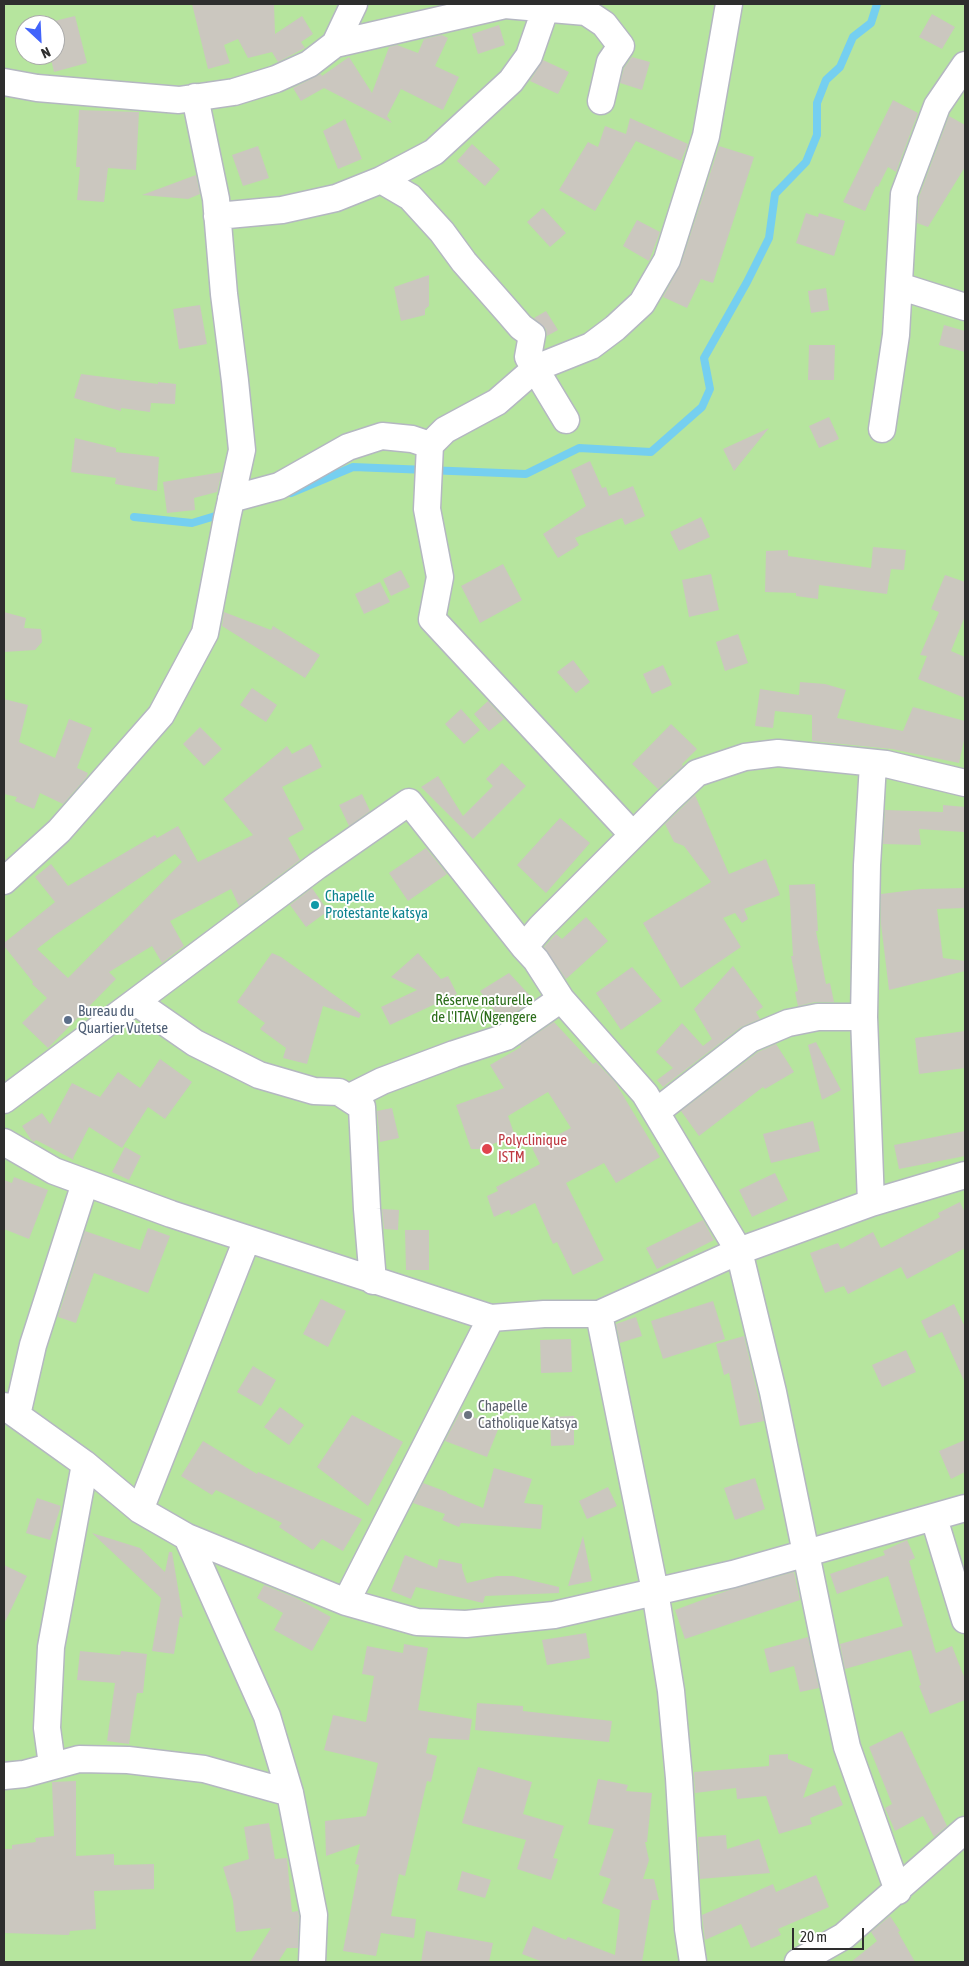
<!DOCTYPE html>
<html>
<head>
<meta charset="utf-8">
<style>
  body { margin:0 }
  #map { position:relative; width:969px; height:1966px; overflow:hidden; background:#efe9e1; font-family:"Asap Condensed",sans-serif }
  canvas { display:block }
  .frame { position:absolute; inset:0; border:5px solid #2e2e2e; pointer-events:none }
  .north { position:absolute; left:15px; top:15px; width:50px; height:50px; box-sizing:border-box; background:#fff; border:1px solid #ababab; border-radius:50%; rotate:155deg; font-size:14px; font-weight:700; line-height:20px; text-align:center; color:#2e2e2e }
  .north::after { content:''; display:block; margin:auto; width:18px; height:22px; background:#4264fb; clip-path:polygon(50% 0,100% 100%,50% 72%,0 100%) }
  .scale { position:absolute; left:792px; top:1928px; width:72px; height:22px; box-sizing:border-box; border:2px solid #2e2e2e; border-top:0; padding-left:6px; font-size:15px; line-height:18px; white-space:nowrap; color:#2e2e2e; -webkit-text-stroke:4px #fff; paint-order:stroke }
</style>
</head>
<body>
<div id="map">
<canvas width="969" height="1966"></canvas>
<div class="frame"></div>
<div class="north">N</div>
<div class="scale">20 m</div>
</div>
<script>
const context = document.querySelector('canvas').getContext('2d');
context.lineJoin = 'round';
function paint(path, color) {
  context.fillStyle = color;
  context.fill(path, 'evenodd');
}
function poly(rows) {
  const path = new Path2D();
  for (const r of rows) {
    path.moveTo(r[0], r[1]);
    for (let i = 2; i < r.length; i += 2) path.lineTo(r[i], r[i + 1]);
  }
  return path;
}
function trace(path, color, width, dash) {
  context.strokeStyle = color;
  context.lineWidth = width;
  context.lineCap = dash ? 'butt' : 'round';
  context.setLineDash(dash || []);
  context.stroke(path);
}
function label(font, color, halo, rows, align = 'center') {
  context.font = font + ' "Asap Condensed",sans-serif';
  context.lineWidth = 4;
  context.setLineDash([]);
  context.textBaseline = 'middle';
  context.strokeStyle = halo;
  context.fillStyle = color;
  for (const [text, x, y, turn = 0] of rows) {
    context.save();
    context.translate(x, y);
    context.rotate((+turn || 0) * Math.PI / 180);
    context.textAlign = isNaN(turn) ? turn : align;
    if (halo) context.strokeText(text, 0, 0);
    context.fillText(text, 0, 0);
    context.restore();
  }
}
paint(poly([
  [4,4,965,4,965,1962,4,1962],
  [25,25,55,25,55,55,25,55]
]), '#b6e59e');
trace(poly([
  [291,493,353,467,526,474,579,448,651,452,702,407,710,389,704,358,747,282,769,238,775,194,806,162,817,135,817,103,826,80,840,67,853,37,871,23,877,4],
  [134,517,192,523,222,514]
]), '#75cff0', 8);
paint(poly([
  [192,4,274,4,275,34,302,16,313,34,301,42,305,48,278,62,272,52,248,58,238,39,224,45,230,63,208,69],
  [932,14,955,27,942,49,919,37],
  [75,16,87,63,54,72,50,55,55,55,55,25,42,24],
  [499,25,505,45,478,54,472,34],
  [442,35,448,38,435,66,459,77,443,110,401,89,387,116,392,123,324,88,301,101,293,88,321,74,322,76,349,57,372,93,389,47,397,45,418,53,424,39],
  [632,57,650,62,642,90,620,83,624,68],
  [543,60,569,72,558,94,530,81],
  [893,100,918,113,896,172,888,167,878,187,876,186,865,211,843,202],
  [79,110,139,112,136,170,108,168,104,202,77,200,80,167,76,167],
  [949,116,965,125,965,167,928,227,917,223,919,197],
  [630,118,688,144,681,161,636,141,595,211,559,190,588,142,598,147,605,126,626,134],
  [345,119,362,159,338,169,323,131],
  [472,144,500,169,485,186,457,161],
  [258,146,269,178,243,186,232,155],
  [719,146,754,157,713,283,701,279,687,308,663,297,681,264],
  [196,175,200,194,188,199,142,195],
  [543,208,566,233,550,247,527,222],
  [806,213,818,217,819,213,845,221,834,256,796,243],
  [637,220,660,232,649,261,623,246],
  [429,275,429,306,425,309,425,315,401,321,394,287],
  [826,288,829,310,811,313,808,291],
  [200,305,207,344,179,349,173,309],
  [546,311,558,330,547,336,546,329,534,318],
  [944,325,965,331,965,352,939,345],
  [809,345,835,345,834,380,808,380],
  [81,374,158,384,158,382,176,384,175,404,151,403,150,412,121,408,121,411,74,398],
  [829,417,839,439,819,448,809,426],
  [769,428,734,471,723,449],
  [75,438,116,448,116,452,159,457,157,491,115,484,116,478,71,472],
  [590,461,602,488,606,487,609,496,633,486,645,516,625,525,622,518,575,538,579,545,558,558,543,534,586,506,571,470],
  [222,472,217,492,194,498,195,510,167,513,163,482],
  [701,517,710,537,679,551,670,532],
  [873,547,906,550,904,570,891,569,887,594,819,585,818,599,796,596,796,593,765,592,766,551,788,550,788,556,871,568],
  [503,564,522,600,480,623,461,586],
  [401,570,410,587,391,596,383,579],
  [711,574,719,610,689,617,682,580],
  [945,575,965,582,965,616,951,651,965,657,965,698,918,679,927,656,920,655,939,612,931,609],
  [380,582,390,602,364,614,355,594],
  [4,612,26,618,24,628,41,629,42,642,35,650,4,652],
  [224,612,271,630,273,626,320,655,305,678,222,626],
  [738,634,748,663,725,671,716,642],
  [573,660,590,682,576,693,557,672],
  [663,665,672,685,652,694,643,674],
  [800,682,825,684,846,690,837,718,903,731,913,707,965,721,965,736,959,763,892,749,812,741,812,715,775,711,773,728,755,726,760,689,799,695],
  [252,688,277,705,266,722,240,705],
  [4,699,28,705,19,742,55,758,69,719,92,728,77,768,88,773,86,778,63,804,40,793,34,809,15,801,17,797,4,794],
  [488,701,504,719,489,731,474,714],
  [461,709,480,730,464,744,445,724],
  [671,724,697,749,682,764,683,766,658,789,632,764],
  [200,727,222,749,204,766,183,744],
  [311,744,322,767,282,787,304,829,288,838,300,860,239,906,231,889,170,921,184,946,162,963,152,946,109,972,116,979,48,1048,22,1023,47,998,32,984,33,982,4,946,4,943,55,902,35,877,51,864,68,886,155,835,157,838,178,826,198,862,253,835,223,799,287,746,292,754],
  [175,854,182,862,68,978,37,949,55,935],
  [502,763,526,786,473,839,421,787,438,776,463,816,493,786,486,779],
  [362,794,370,811,349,826,339,805],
  [695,795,729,874,766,859,780,895,744,909,748,919,742,923,735,913,723,918,741,947,681,988,643,923,711,882,684,846,674,842,665,824],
  [943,805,965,807,964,832,919,829,921,845,883,844,885,810,943,812],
  [560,818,590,843,546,893,517,865],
  [426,848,447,874,408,901,389,873],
  [815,884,818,931,816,931,826,984,830,983,834,1002,815,1002,798,1006,795,992,798,991,791,956,793,956,789,885],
  [312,888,328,911,306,927,290,905],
  [965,888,965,908,937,909,943,958,965,961,965,971,889,990,881,924,881,894,921,889],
  [586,917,608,941,566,979,544,947,556,934,562,939],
  [272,953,281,957,361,1014,359,1018,323,1006,307,1064,283,1058,286,1048,260,1029,265,1023,237,1002],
  [418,953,441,979,448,976,457,994,390,1025,381,1007,417,990,391,977],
  [733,966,763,1007,756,1012,760,1019,741,1027,663,1087,657,1080,673,1068,656,1052,682,1023,703,1046,712,1039,694,1009],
  [632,967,662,1001,621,1030,596,993],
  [509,973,534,1000,502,1021,480,991],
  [554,1022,593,1064,596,1062,615,1082,660,1157,616,1183,604,1163,566,1183,604,1260,573,1275,557,1242,553,1244,535,1203,511,1215,509,1210,494,1217,487,1196,498,1191,496,1187,540,1164,532,1148,571,1128,548,1092,508,1116,515,1136,479,1149,471,1149,456,1105,504,1088,490,1065,521,1047,520,1045],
  [965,1031,965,1068,919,1074,915,1038],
  [816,1042,841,1090,822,1100,808,1045],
  [776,1044,794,1072,765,1089,763,1087,699,1136,681,1111,758,1052],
  [160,1059,192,1082,165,1119,148,1107,122,1148,89,1127,73,1158,74,1160,36,1140,34,1142,32,1141,22,1126,42,1113,50,1124,72,1083,100,1097,118,1072,140,1088],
  [392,1108,399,1138,380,1142,377,1111],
  [813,1121,820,1151,771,1163,763,1134],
  [965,1131,965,1156,899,1169,894,1145],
  [125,1147,141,1156,129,1180,112,1172],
  [775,1173,788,1200,752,1217,739,1190],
  [14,1177,48,1190,29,1239,4,1229,4,1180,12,1183],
  [960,1202,965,1213,965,1248,907,1279,901,1267,848,1294,844,1286,825,1293,810,1253,838,1243,841,1249,873,1232,881,1248,940,1217,938,1213],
  [382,1209,399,1210,398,1230,384,1229],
  [703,1220,714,1240,657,1269,646,1248],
  [148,1228,170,1236,148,1293,94,1273,76,1323,58,1317,85,1231,140,1250],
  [405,1230,429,1230,429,1270,406,1270],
  [321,1299,346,1311,328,1347,303,1334],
  [713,1301,725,1339,663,1359,651,1321],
  [954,1304,965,1327,965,1383,942,1332,929,1338,921,1321],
  [636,1317,642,1336,620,1343,616,1324],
  [744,1336,764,1421,740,1426,729,1373,724,1375,716,1344],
  [571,1339,572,1372,541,1373,540,1340],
  [906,1350,916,1372,882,1387,872,1365],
  [253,1366,276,1380,261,1406,237,1392],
  [280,1407,304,1425,289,1445,264,1427],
  [460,1412,499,1427,487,1457,445,1441],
  [352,1415,403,1442,368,1506,317,1467],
  [574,1416,574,1445,551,1446,550,1417],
  [965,1440,965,1472,951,1479,939,1451],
  [203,1441,257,1474,258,1472,362,1519,343,1551,322,1539,313,1550,279,1527,282,1523,216,1490,212,1495,181,1476],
  [494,1468,532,1479,524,1503,543,1505,541,1529,461,1523,459,1527,442,1520,445,1514,413,1503,423,1483,447,1492,447,1493,483,1508],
  [755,1478,765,1509,735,1520,724,1488],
  [608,1487,617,1506,587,1519,579,1501],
  [37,1498,61,1506,50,1540,26,1533],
  [92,1533,140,1548,165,1572,169,1552,172,1552,183,1618,180,1616,174,1654,152,1651,161,1598],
  [583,1536,592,1581,568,1586],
  [907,1540,915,1558,909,1561,936,1653,952,1646,965,1679,965,1700,930,1714,919,1686,921,1685,911,1650,845,1669,840,1644,903,1626,888,1576,837,1594,830,1574,885,1555,883,1551],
  [405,1555,437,1568,439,1559,462,1564,462,1568,467,1583,497,1576,513,1576,559,1587,559,1593,485,1596,483,1603,416,1587,411,1599,391,1591],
  [4,1565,27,1576,4,1624],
  [794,1572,800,1600,685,1639,675,1610,729,1590],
  [264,1585,296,1598,331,1617,312,1651,274,1630,283,1613,257,1598],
  [586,1633,590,1658,547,1665,542,1640],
  [808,1637,819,1688,800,1692,794,1666,770,1673,764,1649],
  [404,1644,428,1648,418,1710,472,1719,469,1740,429,1738,426,1753,437,1756,431,1782,427,1781,405,1876,399,1874,391,1916,416,1919,414,1938,381,1933,376,1956,343,1951,359,1865,355,1864,360,1844,326,1856,325,1821,366,1816,378,1763,324,1750,333,1715,366,1722,374,1676,362,1674,367,1646,403,1653],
  [80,1651,120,1655,121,1651,147,1654,143,1693,137,1693,129,1744,107,1741,115,1683,77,1680],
  [477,1703,523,1706,523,1711,612,1721,609,1742,475,1730],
  [902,1731,947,1826,934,1837,923,1816,895,1831,885,1808,892,1804,869,1747],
  [788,1754,788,1759,813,1769,803,1798,835,1785,843,1805,810,1818,812,1824,779,1834,766,1796,737,1799,736,1788,695,1793,694,1772,769,1766,769,1755],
  [478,1767,532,1782,523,1814,564,1826,553,1858,558,1859,551,1880,517,1869,526,1840,462,1823],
  [598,1779,628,1785,626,1791,652,1793,647,1842,645,1842,649,1860,643,1879,654,1879,659,1900,652,1900,642,1962,543,1962,522,1954,533,1926,566,1940,568,1937,615,1955,620,1910,602,1903,611,1879,599,1875,614,1829,588,1824],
  [76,1781,76,1856,114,1854,114,1865,154,1864,154,1889,94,1891,96,1929,70,1931,69,1935,4,1933,4,1849,12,1849,12,1845,36,1842,35,1838,54,1836,52,1782],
  [269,1823,275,1859,287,1858,292,1912,298,1911,299,1916,298,1948,287,1948,278,1962,250,1962,271,1928,236,1932,233,1901,223,1867,249,1859,244,1827],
  [726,1835,727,1849,759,1839,770,1873,700,1879,698,1837],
  [462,1871,491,1880,485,1898,457,1890],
  [816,1875,829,1907,778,1929,781,1935,751,1948,741,1924,705,1940,702,1915,773,1884,776,1892],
  [890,1916,900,1931,898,1932,915,1962,851,1962,877,1941,871,1932],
  [426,1931,493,1943,489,1962,421,1962]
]), '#cbc7bf');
const street = poly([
  [335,44,505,5,586,12,604,24,621,46,610,62,601,101],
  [4,82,37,88,179,100,234,92,276,79,309,64,335,44,354,4],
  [381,180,410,197,442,232,464,262,508,312,521,327,532,335,528,357,566,420],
  [217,216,282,210,336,198,381,180,434,152,511,81,529,56,547,4],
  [899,286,965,307],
  [882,429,896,335,904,194,937,106,965,65],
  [231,499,279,486,348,447,382,436,412,439,430,445],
  [633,835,432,619,440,577,427,509,430,445,445,430,497,402,536,368,591,346,615,328,642,303,667,260,706,136,729,4],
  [4,881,59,831,161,715,205,633,227,518,242,450,235,381,224,294,216,199,195,97],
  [524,947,541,927,667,801,697,773,745,757,778,753,886,764,965,783],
  [136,1002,195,1043,259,1075,314,1091,339,1092,362,1107,367,1209,373,1281],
  [348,1098,382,1081,454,1054,506,1037,561,999],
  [4,1100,317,866,409,802,524,947,536,960,561,999,645,1094,739,1251,773,1392,826,1651,847,1747,898,1891],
  [656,1112,750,1039,788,1023,818,1017,864,1017],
  [4,1142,54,1171,171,1214,491,1318,544,1314,599,1314,739,1251,871,1203,965,1175],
  [871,1203,864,1017,867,865,873,764],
  [599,1314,655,1591,671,1691,679,1778,688,1929,693,1962],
  [4,1406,85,1464,140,1510,187,1537,267,1716,290,1793,314,1915,312,1962],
  [17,1415,33,1345,85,1183],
  [140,1510,247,1239],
  [934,1518,965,1620],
  [187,1537,346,1602,417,1622,466,1624,554,1615,733,1574,965,1508],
  [346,1602,491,1318],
  [52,1765,47,1728,51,1647,85,1464],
  [4,1776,24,1774,79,1759,128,1760,204,1769,290,1793],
  [798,1962,844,1936,965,1830]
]);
trace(street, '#b4b7c1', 29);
trace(street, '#fff', 26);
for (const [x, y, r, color] of [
  [315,905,5,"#0f9aa8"],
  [68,1020,5,"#5c6f8a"],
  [487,1149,6,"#e0444e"],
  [468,1415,5,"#6b7280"]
]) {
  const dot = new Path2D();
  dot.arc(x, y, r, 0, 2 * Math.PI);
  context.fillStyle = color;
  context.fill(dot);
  trace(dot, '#fff', 2);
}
label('15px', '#0d838f', '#fff', [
  ["Chapelle",325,896],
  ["Protestante katsya",325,913]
], 'left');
label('15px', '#2c6e1b', '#fff', [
  ["Réserve naturelle",484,1000],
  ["de l'ITAV (Ngengere",484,1017]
]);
label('15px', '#4e5e75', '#fff', [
  ["Bureau du",78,1011],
  ["Quartier Vutetse",78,1028]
], 'left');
label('15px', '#be3a42', '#fff', [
  ["Polyclinique",498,1140],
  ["ISTM",498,1157]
], 'left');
label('15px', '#5b616d', '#fff', [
  ["Chapelle",478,1406],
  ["Catholique Katsya",478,1423]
], 'left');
</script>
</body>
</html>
